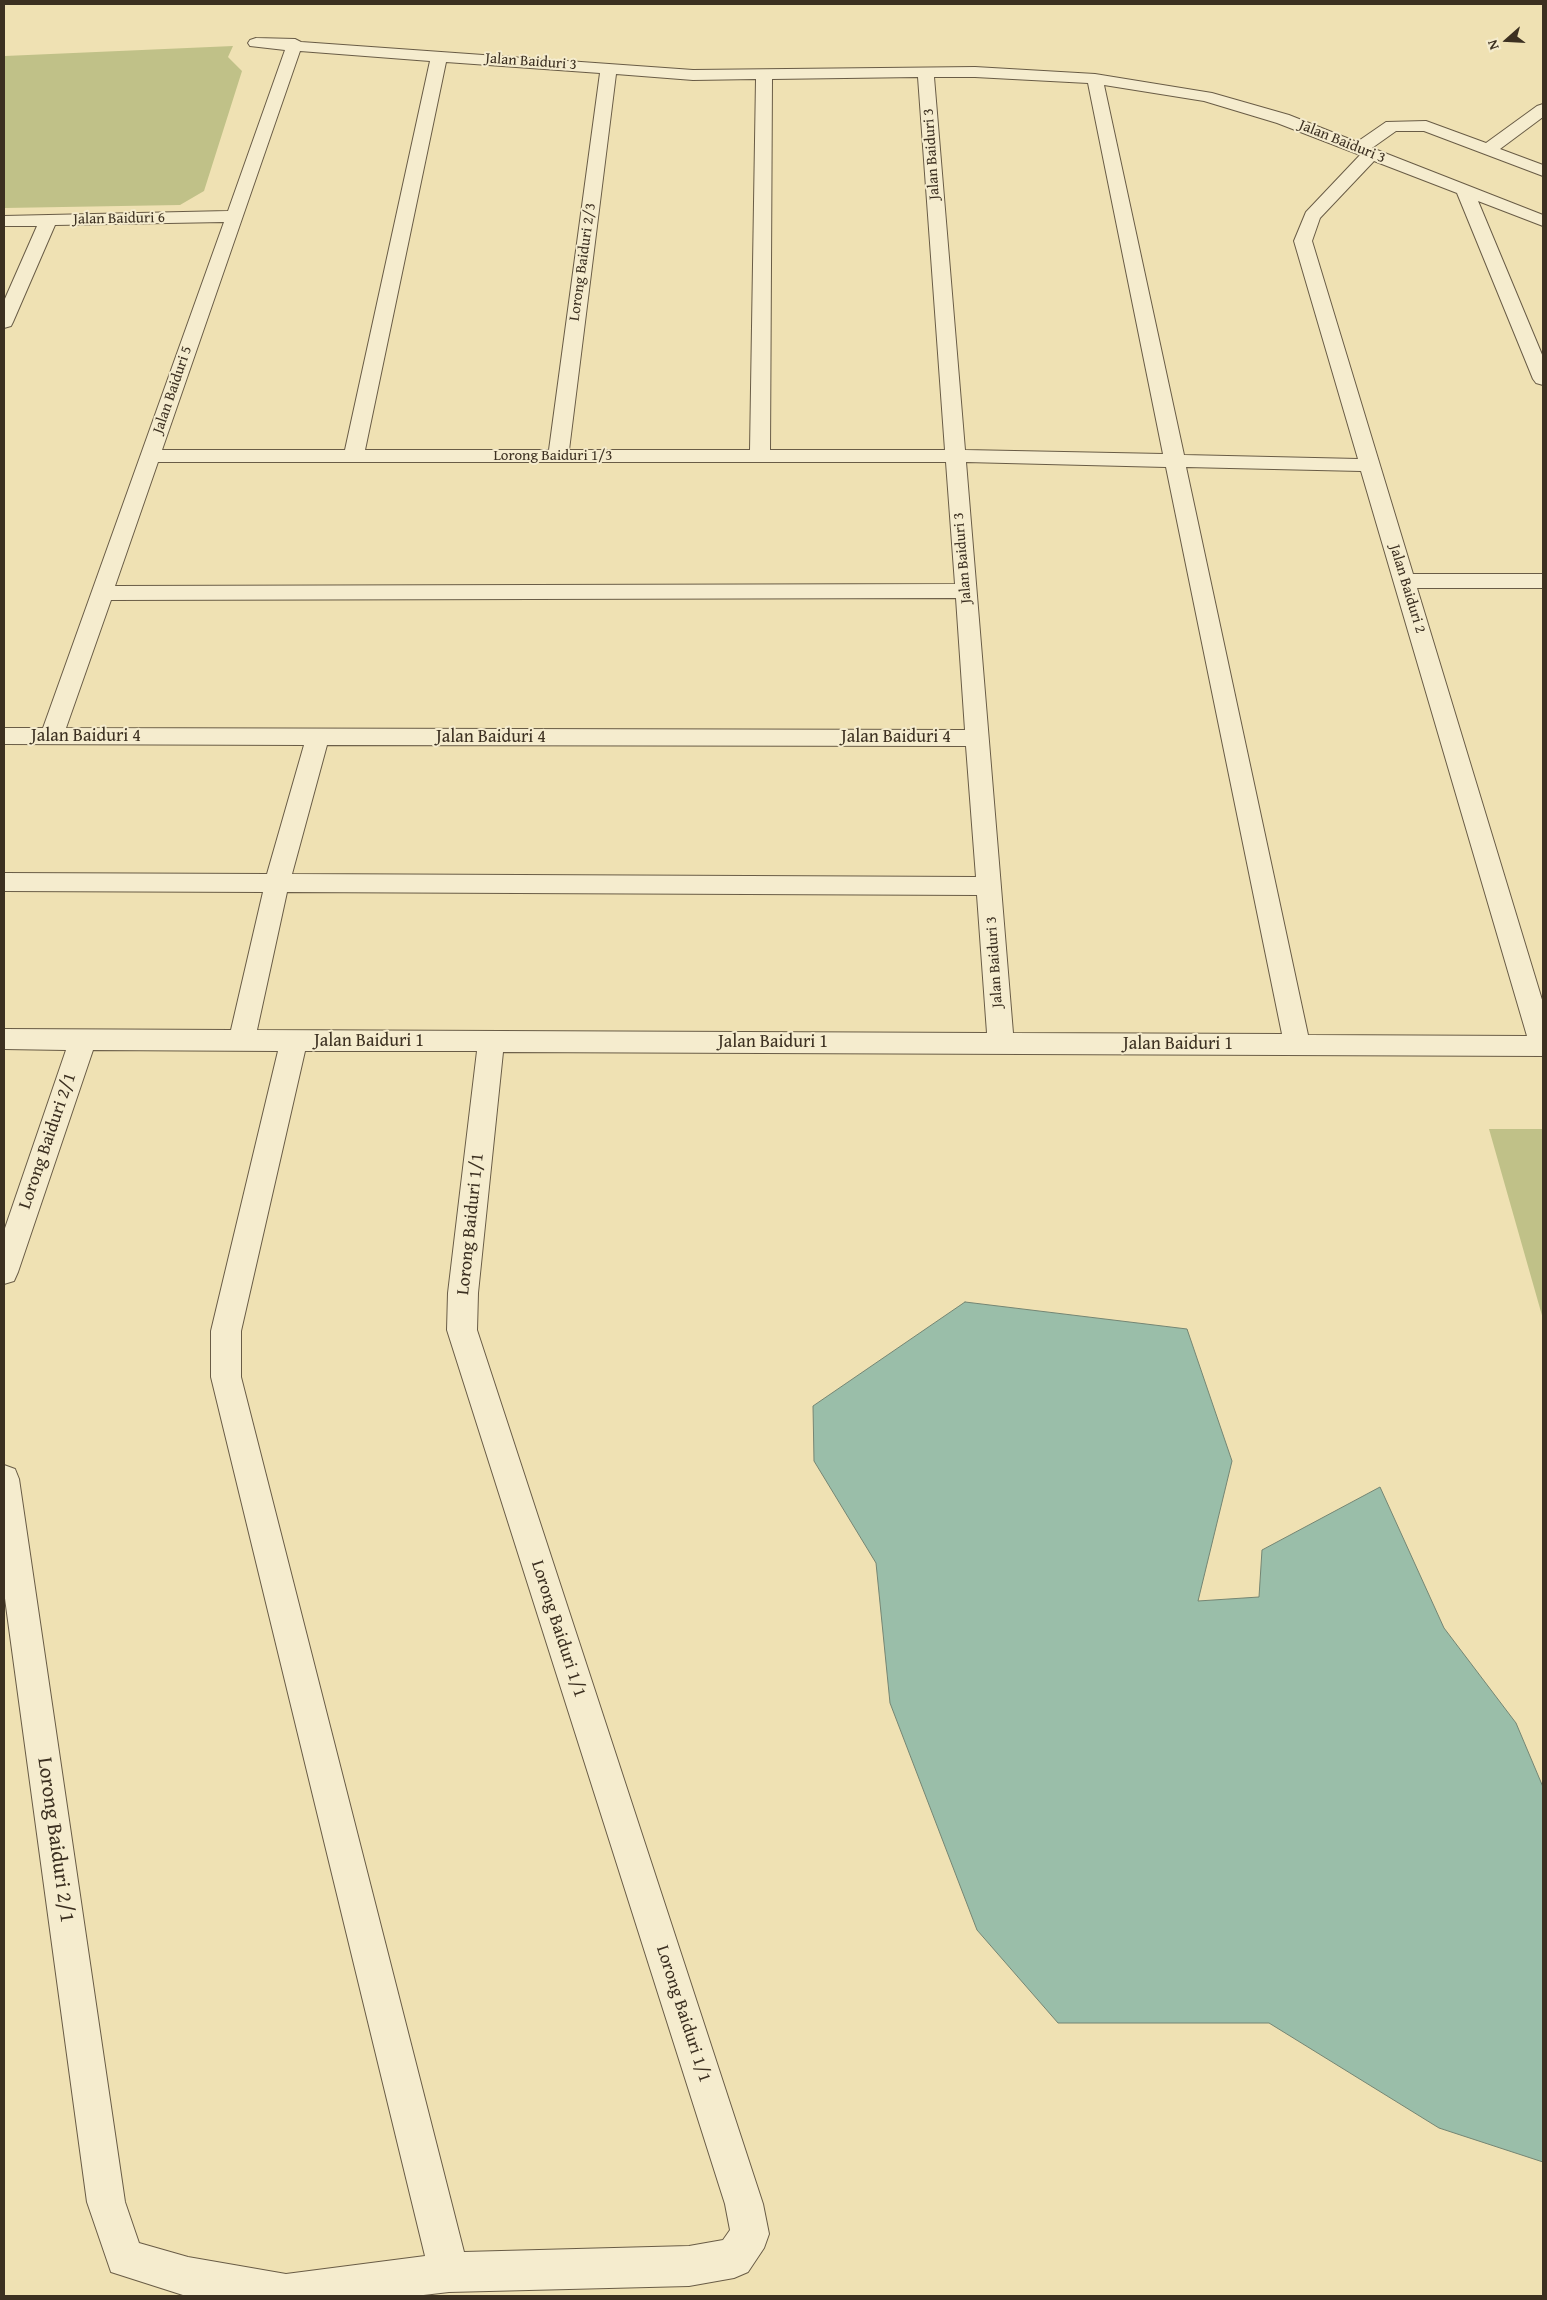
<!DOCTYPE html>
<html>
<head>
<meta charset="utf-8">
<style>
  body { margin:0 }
  #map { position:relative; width:1547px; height:2300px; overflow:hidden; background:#efe1b3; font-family:"Gentium Book Plus",serif }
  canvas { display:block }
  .frame { position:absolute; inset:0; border:5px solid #3c3021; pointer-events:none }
  .north { position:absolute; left:1482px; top:15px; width:50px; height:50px; -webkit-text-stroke:4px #f5ecce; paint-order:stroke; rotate:251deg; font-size:14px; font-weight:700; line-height:20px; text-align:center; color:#3c3021 }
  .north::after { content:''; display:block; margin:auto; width:18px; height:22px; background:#3c3021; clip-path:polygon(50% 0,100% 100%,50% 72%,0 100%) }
</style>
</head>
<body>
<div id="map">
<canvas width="1547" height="2300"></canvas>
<div class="frame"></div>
<div class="north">N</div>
</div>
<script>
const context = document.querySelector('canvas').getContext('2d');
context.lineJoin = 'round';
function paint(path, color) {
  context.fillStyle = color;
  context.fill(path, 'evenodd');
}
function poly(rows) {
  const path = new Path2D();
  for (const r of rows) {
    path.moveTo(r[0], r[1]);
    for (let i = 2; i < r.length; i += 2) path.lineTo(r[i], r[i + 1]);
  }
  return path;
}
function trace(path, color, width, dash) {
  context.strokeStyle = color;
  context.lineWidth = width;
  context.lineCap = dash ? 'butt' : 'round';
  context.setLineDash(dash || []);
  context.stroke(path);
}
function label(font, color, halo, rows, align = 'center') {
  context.font = font + ' "Gentium Book Plus",serif';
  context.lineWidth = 4;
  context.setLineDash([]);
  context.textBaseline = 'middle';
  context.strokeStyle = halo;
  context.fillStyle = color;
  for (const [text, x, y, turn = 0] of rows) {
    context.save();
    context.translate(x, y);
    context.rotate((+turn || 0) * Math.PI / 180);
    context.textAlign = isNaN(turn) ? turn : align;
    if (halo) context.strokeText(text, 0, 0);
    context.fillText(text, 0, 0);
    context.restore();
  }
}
paint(poly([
  [233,46,228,57,242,71,204,191,180,205,4,208,5,56],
  [1489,1129,1543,1129,1543,1319]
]), '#c0c188');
const water = poly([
  [965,1302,1187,1329,1232,1461,1198,1601,1259,1597,1262,1550,1380,1487,1444,1628,1516,1723,1543,1787,1543,2162,1439,2128,1269,2023,1058,2023,977,1930,890,1703,876,1563,814,1461,813,1406,965,1302]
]);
paint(water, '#9abea9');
trace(water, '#748573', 1);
const minor = poly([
  [256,38,295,39,301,42,693,70,975,67,1095,74,1212,93,1289,115,1357,142,1386,122,1426,121,1486,143,1537,106,1543,104,1543,117,1500,149,1543,165,1543,176,1424,131,1396,131,1372,148,1543,215,1543,226,1478,201,1543,357,1543,385,1536,383,1533,379,1457,193,1374,161,1320,218,1312,241,1413,574,1543,574,1543,588,1417,588,1543,1003,1543,1056,503,1052,478,1293,477,1330,763,2204,769,2234,764,2248,748,2272,734,2278,689,2286,449,2292,415,2296,186,2296,111,2272,87,2202,4,1591,4,1465,15,1469,19,1479,125,2202,139,2243,188,2257,286,2274,425,2256,211,1377,211,1331,278,1051,93,1050,18,1272,14,1281,4,1284,4,1231,66,1050,4,1049,4,1029,231,1030,263,892,4,891,4,873,267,874,304,745,4,744,4,728,43,728,224,222,55,225,13,322,11,326,4,328,4,301,37,226,4,226,4,216,228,211,285,50,250,46,248,43,250,40,256,38],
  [300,51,430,61,345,450,162,450,300,51],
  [446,62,600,73,549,450,365,450,446,62],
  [616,74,693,80,756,79,750,450,569,450,616,74],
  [918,77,945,450,770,450,772,79,918,77],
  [934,77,975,77,1088,83,1163,454,965,450,934,77],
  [1104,85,1204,101,1277,123,1360,155,1306,212,1294,241,1358,459,1184,455,1104,85],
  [158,462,946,462,955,584,115,586,158,462],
  [966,462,1166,467,1282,1034,1013,1033,966,462],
  [1186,467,1361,471,1527,1036,1308,1035,1186,467],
  [956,598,965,730,66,728,111,600,956,598],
  [327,745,966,746,976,877,292,874,327,745],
  [287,892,977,895,987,1033,257,1030,287,892],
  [305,1051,477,1051,448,1293,447,1330,725,2204,730,2230,723,2240,689,2246,464,2252,241,1377,241,1331,305,1051]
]);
trace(minor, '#695c46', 2);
paint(minor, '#f5ecce');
label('15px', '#3c3021', '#f5ecce', [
  ["Jalan Baiduri 3",531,62,4],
  ["Jalan Baiduri 3",1342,142,22],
  ["Jalan Baiduri 3",932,154,-94],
  ["Jalan Baiduri 6",119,219,-1],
  ["Lorong Baiduri 2/3",583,262,-82],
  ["Jalan Baiduri 5",173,390,-71],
  ["Lorong Baiduri 1/3",553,456],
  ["Jalan Baiduri 3",963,558,-95],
  ["Jalan Baiduri 2",1407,589,73],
  ["Jalan Baiduri 3",995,962,-94]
]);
label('18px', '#3c3021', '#f5ecce', [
  ["Jalan Baiduri 4",86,736],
  ["Jalan Baiduri 4",491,737],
  ["Jalan Baiduri 4",896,737],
  ["Jalan Baiduri 1",369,1041],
  ["Jalan Baiduri 1",773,1042],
  ["Jalan Baiduri 1",1178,1044],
  ["Lorong Baiduri 2/1",48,1141,-71],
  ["Lorong Baiduri 1/1",471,1224,-84],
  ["Lorong Baiduri 1/1",558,1629,72],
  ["Lorong Baiduri 1/1",683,2014,72]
]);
label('21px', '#3c3021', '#f5ecce', [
  ["Lorong Baiduri 2/1",55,1840,82]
]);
</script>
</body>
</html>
